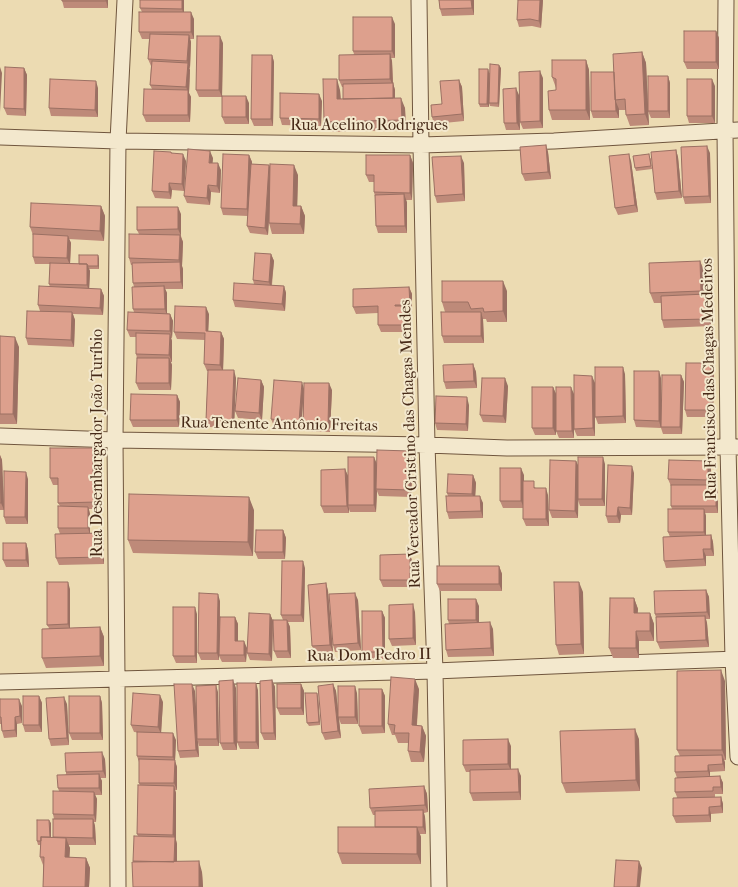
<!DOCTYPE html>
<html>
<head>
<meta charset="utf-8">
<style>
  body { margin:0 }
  canvas { display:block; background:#ecdbb2 }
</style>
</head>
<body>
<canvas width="738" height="887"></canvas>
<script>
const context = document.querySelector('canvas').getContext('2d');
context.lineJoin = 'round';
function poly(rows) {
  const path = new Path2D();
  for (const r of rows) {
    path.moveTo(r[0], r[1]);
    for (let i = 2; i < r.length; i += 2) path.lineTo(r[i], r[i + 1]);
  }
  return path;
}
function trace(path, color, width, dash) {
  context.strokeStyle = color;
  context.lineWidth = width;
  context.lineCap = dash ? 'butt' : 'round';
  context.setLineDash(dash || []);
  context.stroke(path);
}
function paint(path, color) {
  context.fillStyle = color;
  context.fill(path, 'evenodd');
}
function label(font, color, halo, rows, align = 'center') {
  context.font = font + ' "IM FELL French Canon",serif';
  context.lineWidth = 4;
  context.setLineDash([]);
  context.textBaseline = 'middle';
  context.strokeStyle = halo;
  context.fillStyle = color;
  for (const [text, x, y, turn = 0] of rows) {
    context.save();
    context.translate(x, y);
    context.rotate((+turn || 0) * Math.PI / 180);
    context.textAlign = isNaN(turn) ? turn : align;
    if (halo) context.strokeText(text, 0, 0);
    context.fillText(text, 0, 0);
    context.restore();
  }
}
const street = poly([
  [419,0,421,145,427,445,435,671,439,887],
  [726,0,725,130,728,447,733,659,738,757],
  [0,137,118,141,421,145,554,141,738,130],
  [0,436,115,440,427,445,507,448,737,447],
  [0,682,435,671,624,663,738,659],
  [118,887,117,679,115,440,118,141,125,0]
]);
trace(street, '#70563e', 17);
trace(street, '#f3e8cd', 15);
paint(poly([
  [62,0,108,0,108,8,64,8],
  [439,0,474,0,474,15,442,16,440,9],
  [543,0,541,28,532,26,519,27,517,20],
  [184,2,184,12,194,19,194,39,190,39,191,42,190,68,189,68,190,70,189,93,191,97,190,122,146,122,143,115,152,89,150,85,151,66,148,59,149,39,142,39,139,32,142,12,140,8],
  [395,24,395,58,391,58,392,61,393,83,395,90,395,98,405,108,406,130,328,132,324,122,340,90,341,99,343,99,343,87,342,87,339,80,354,54,353,51],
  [716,31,719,38,719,69,687,69,684,62],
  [223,43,222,97,199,97,196,90],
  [642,52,646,63,648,110,668,76,670,83,670,118,651,118,648,111,649,125,630,126,626,115,626,110,619,110,619,109,619,118,593,118,591,111,614,72],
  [272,55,274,62,273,126,254,126,251,119],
  [586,60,589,70,590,120,552,120,549,110,556,90,556,88,552,77],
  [24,68,27,75,26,116,7,115,4,108],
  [501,68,499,107,490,106,489,103,489,107,480,107,479,104,488,69,489,73],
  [543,78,543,128,523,129,520,122],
  [459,80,462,87,464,121,434,124,432,117],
  [715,86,715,123,689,123,687,116],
  [98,88,98,117,51,116,49,108],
  [519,95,520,130,506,130,504,123],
  [322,101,321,126,282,125,280,118],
  [249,103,249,124,225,124,222,117],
  [546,145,548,152,551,179,525,181,522,174],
  [676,150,678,157,682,198,657,200,655,193],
  [171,152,172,153,186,161,184,191,172,190,171,199,155,198,152,191],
  [710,153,711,203,685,204,683,197],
  [249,155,252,162,252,164,269,165,270,167,298,175,297,206,301,206,305,216,304,234,272,234,269,223,269,216,268,235,250,233,247,226,248,216,223,215,221,208],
  [410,155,413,163,412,200,406,200,407,233,378,233,376,226,375,197,374,192,374,182,369,182,366,175],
  [213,158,212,163,221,170,220,193,211,192,210,205,187,203,184,196],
  [651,158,652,169,636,171,635,168],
  [631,161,638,212,618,215,615,208],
  [464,163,465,201,437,203,435,196],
  [101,206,105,216,104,241,69,239,71,243,70,263,79,264,98,255,99,259,99,269,89,269,90,271,89,289,101,289,104,296,103,315,73,314,75,320,74,347,28,345,26,338,40,311,38,305,50,287,49,284,50,264,35,264,33,257,33,235,30,227],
  [181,214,181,236,183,242,182,266,183,269,183,289,165,289,167,293,167,313,170,314,173,321,172,338,171,338,172,341,172,362,171,362,172,365,171,390,139,390,136,383,137,358,136,354,136,337,130,337,127,330,134,312,133,309,134,287,133,283,132,265,131,265,129,258,139,234,137,230],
  [271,254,274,261,272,285,284,286,286,293,285,311,235,307,233,300,254,284,253,280],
  [700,261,704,271,705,294,710,301,711,326,664,328,662,320,661,303,654,303,650,293],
  [409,287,412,294,412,312,407,312,407,332,381,332,378,325,378,313,356,314,353,307],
  [507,291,507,322,487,322,486,319,483,319,484,343,444,343,442,336,445,312,442,302],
  [209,314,208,331,221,332,224,339,223,370,236,378,234,428,209,427,206,420,208,371,207,371,204,364,205,340,177,339,174,332],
  [0,336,19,347,17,424,0,424],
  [473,364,476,372,477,388,446,389,444,382],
  [714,370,713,417,687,417,685,410],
  [625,374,626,423,598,424,595,416,595,436,577,436,574,429,595,382],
  [681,375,684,382,682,434,663,434,661,428,636,427,634,420,661,378,661,405],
  [261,380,264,387,262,420,238,418,235,411],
  [508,386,506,423,483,422,480,415],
  [553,387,556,394,556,435,535,435,532,428],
  [304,388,332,390,330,432,305,431,303,424,303,401,301,429,274,426,271,419],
  [574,394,574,438,559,438,556,431],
  [177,395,180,402,179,427,133,427,130,420],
  [469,405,468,431,437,430,435,423],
  [410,451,413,458,411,497,379,496,377,491,376,512,350,512,349,509,349,513,324,513,321,506,345,469,348,476],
  [0,455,2,460,4,504,28,479,28,524,6,524,4,517,4,510,0,510],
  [96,455,95,478,98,485,99,509,89,509,90,514,90,533,101,533,104,540,104,564,59,565,56,558,60,534,58,528,60,506,58,503,58,485,53,485,50,478],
  [576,461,578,465,605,464,605,506,580,506,578,500,578,518,552,518,549,510],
  [711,468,711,485,716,485,718,492,718,513,705,513,706,516,706,535,711,535,713,542,714,556,706,556,706,566,666,568,664,561,670,537,668,532,672,509,671,506,671,486,668,479],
  [634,473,632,515,621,515,620,523,608,523,606,516],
  [473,475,476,483,475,496,483,503,483,518,449,519,447,512,448,496,447,493],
  [524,475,524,481,548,495,549,526,526,526,523,519,523,508,503,508,500,501],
  [254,510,253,556,133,553,128,540],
  [283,530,286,538,285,559,258,559,255,552],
  [26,543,28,550,29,567,6,567,3,560],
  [410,554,412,561,413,587,383,587,380,580],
  [499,566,502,574,502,591,440,591,437,584],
  [305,568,304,622,288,622,290,627,291,658,277,658,274,651,283,620,281,615],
  [326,583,328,591,333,652,315,653,312,646],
  [70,589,70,628,100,627,104,637,104,666,46,668,42,658,49,628,47,625],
  [706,590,709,597,710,619,706,619,707,623,709,647,660,649,657,642,656,618,655,614],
  [583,592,584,654,559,655,556,645],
  [634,598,638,609,637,613,650,613,654,624,654,641,639,641,639,658,613,658,609,648],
  [358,600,361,650,335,652,333,645],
  [220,601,220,617,235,617,238,624,238,641,247,648,246,662,222,662,219,656,219,660,201,660,198,653],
  [479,606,479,623,493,629,494,656,448,657,446,650,449,624,448,620],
  [382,611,385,618,385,659,365,659,362,652],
  [415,612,416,645,392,646,389,639],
  [197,614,197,663,176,663,173,656],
  [270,614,273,621,272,661,250,660,247,653],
  [272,680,275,687,276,740,264,740,261,733],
  [725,681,726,760,724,760,725,771,710,772,710,776,720,776,723,783,723,794,715,794,715,797,721,797,723,804,723,813,711,814,711,822,676,823,673,816,677,797,675,792,677,778,675,772,680,756,677,750],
  [301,684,304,691,304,715,280,715,277,708],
  [333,684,336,691,338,713,357,693,358,724,341,724,339,719,341,738,325,740,322,733],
  [236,688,237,750,223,750,220,743],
  [382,689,385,696,385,733,362,734,359,726],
  [419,689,417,725,422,726,426,736,424,762,411,762,408,751,408,743,398,743,395,735,392,735,388,724],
  [258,690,259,749,240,749,237,742],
  [195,691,196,720,218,692,219,746,199,746,198,742,199,757,180,758,178,751],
  [39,696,42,703,42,732,25,732,23,725],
  [100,696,102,703,103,740,72,740,69,733],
  [318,696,320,725,309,726,307,723],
  [0,699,22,706,22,723,17,724,17,737,4,738,2,731,1,724,0,724],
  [163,702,161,733,176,740,175,761,177,767,177,790,175,790,176,793,176,840,177,844,177,862,202,872,203,887,133,887,133,861,138,836,137,834,140,786,139,783,139,762,137,756,144,733,134,732,131,725],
  [67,704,69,745,51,746,49,739],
  [639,739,640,791,566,793,562,783],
  [511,746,511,769,521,776,521,800,473,801,470,793,470,772,466,772,463,765],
  [105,759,106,778,100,778,102,781,102,795,95,795,97,799,96,822,94,822,95,826,96,845,68,845,70,848,69,857,86,858,90,868,89,887,43,887,43,865,40,857,41,845,38,845,37,841,51,823,51,837,53,837,54,819,53,814,59,791,58,788,66,774,66,772],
  [424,786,427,794,428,812,424,813,425,817,426,834,420,834,421,837,421,864,342,864,338,853,375,827,375,815,373,815,370,808]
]), '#be8a79');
paint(poly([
  [106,0,108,0,108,8,106,1],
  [182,0,184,0,184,16,182,9],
  [471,0,474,0,474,15,472,8],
  [540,0,543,0,541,28,539,21],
  [191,12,194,19,194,39,191,32],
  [392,17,395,24,395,58,392,51],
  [716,31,719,38,719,69,716,62],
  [189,35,191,42,190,68,187,61],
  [220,36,223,43,222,97,219,90],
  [642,52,646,63,649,125,645,114],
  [390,54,392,61,393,86,393,83,395,90,395,106,393,99,393,86,390,79],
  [272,55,274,62,273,126,271,119],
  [586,60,589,70,590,120,586,110],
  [188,63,190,70,189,93,191,97,190,122,188,115,188,92,186,87],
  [499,65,501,68,499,107,498,103],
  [0,67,2,73,0,112],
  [24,68,27,75,26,116,24,109],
  [488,69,489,73,489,107,487,104],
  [540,71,543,78,543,128,540,121],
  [668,76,670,83,670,118,668,111],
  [337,79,340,90,341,110,337,99],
  [712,79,715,86,715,123,712,116],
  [459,80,462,87,464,121,462,114],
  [96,81,98,88,98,117,95,110],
  [516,88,519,95,520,130,517,123],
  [319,94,322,101,321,126,319,119],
  [246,96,249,103,249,124,246,117],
  [401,98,405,108,406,130,402,120],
  [616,102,619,109,619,118,616,111],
  [546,145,548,152,551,179,548,172],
  [707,146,710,153,711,203,709,196],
  [676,150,678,157,682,198,679,191],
  [210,151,213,158,212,170,209,163],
  [183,154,186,161,184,191,182,184],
  [629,154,631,161,638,212,635,205],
  [249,155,252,162,249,216,247,209],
  [410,155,413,163,412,200,410,193],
  [461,156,464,163,465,201,463,194],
  [218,163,221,170,220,193,217,186],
  [269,165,272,172,268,235,265,228],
  [294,165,298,175,297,216,293,206],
  [169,183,172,190,171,199,169,192],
  [208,185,211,192,210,205,207,198],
  [404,194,407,202,407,233,405,226],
  [101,206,105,216,104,241,100,231],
  [301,206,305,216,304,234,300,224],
  [178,207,181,214,181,236,178,229],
  [180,235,183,242,182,266,183,269,183,289,181,282,180,263,179,260],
  [68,236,71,243,70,265,67,258],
  [271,254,274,261,271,289,269,282],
  [98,255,99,259,99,269,98,266],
  [700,261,704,271,705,301,701,291],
  [87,264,90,271,89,292,87,285],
  [503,281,507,291,507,322,503,311],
  [164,286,167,293,167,316,165,309],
  [284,286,286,293,285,311,282,304],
  [409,287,412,294,412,312,410,305],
  [101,289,104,296,103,315,100,308],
  [707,294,710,301,711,326,708,319],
  [405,306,407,313,407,332,405,325],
  [206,307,209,314,208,338,206,331],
  [72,312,75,320,74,347,71,340],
  [481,312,483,319,484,343,481,336],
  [170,314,173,321,172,338,170,331],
  [221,332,224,339,223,372,220,365],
  [170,334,172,341,172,362,169,355],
  [15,337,19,347,17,424,13,414],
  [169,358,172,365,171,390,169,383],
  [711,363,714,370,713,417,710,410],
  [473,364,476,372,477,388,474,381],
  [623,367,625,374,626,423,623,416],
  [234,370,236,378,234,428,232,421],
  [659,371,661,378,661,428,659,421],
  [681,375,684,382,682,434,680,427],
  [592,376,595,383,595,436,593,428],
  [505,378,508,386,506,423,503,416],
  [261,380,264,387,262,420,259,413],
  [302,382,304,389,301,429,299,422],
  [329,383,332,390,330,432,328,425],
  [553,387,556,394,556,435,553,428],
  [571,387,574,394,574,438,572,431],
  [177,395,180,402,179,427,177,420],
  [467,397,469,405,468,431,466,424],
  [93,448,96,455,95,485,93,478],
  [410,451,413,458,411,497,409,490],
  [0,455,2,460,4,510,1,503],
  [374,457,377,464,376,489,377,491,376,512,374,505],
  [603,457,605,464,605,506,602,499],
  [576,461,579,468,578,518,575,511],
  [708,461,711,468,711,487,708,480],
  [632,466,634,473,632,515,630,508],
  [521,468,524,475,524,508,521,501],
  [345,469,348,476,348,505,349,509,349,513,347,506],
  [26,472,28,479,28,524,25,517],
  [473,475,476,483,475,501,472,494],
  [96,478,98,485,99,509,96,502],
  [716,485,718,492,718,513,716,506],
  [546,488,548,495,549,526,546,519],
  [480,496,483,503,483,518,481,511],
  [249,497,254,510,253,556,248,542],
  [88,507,90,514,90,535,88,528],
  [618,507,621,515,620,523,617,516],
  [704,509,706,516,706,539,704,532],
  [283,530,286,538,285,559,283,552],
  [101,533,104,540,104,564,102,557],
  [711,535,713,542,714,556,711,549],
  [26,543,28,550,29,567,26,560],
  [703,549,706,556,706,566,704,559],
  [410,554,412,561,413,587,410,580],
  [303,561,305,568,304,622,301,615],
  [499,566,502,574,502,591,499,584],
  [68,582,70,589,70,631,68,624],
  [579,582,583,592,584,654,581,644],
  [326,583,328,591,333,652,330,645],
  [706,590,709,597,710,619,707,612],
  [355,593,358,600,361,650,358,643],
  [218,594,220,601,219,660,217,653],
  [634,598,638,609,637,624,634,613],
  [476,599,479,606,479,627,476,620],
  [413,604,415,612,416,645,413,638],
  [195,607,197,614,197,663,195,656],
  [382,611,385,618,385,659,383,652],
  [650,613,654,624,654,641,650,631],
  [270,614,273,621,272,661,269,654],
  [705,616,707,623,709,647,706,640],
  [235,617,238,624,238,648,235,641],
  [287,620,290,627,291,658,288,651],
  [490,622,493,629,494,656,491,648],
  [100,627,104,637,104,666,100,656],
  [636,631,639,641,639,658,636,648],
  [244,641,247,648,246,662,244,655],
  [721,670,725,681,726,760,722,750],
  [415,679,419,689,416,735,412,725],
  [233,680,236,688,237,750,234,743],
  [272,680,275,687,276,740,274,733],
  [256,683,258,690,259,749,256,742],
  [192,684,195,691,198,739,197,739,198,742,199,757,196,750],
  [301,684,304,691,304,715,301,708],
  [333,684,336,691,341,738,338,731],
  [216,685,218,692,219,746,217,739],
  [355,686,357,693,358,724,355,717],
  [382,689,385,696,385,733,382,726],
  [317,693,318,696,320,725,319,722],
  [160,695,163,702,161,734,158,727],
  [39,696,42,703,42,732,39,725],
  [100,696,102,703,103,740,100,733],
  [64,697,67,704,69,745,67,738],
  [19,699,22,706,22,723,20,716],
  [15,717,17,724,17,737,15,730],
  [422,726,426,736,424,762,420,752],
  [635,729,639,739,640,791,636,780],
  [173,733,176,740,175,761,177,767,177,790,174,783,175,763,173,757],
  [508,739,511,746,511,771,508,764],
  [102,752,105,759,106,778,103,771],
  [722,755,725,762,725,771,723,764],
  [708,765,710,772,710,778,708,771],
  [518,769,521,776,521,800,519,792],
  [99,774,102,781,102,795,99,788],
  [720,776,723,783,723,794,721,787],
  [174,786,176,793,176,840,177,844,177,869,174,862,175,839,173,835],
  [424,786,427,794,428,812,425,805],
  [94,792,97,799,96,822,94,815],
  [721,797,723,804,723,813,721,806],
  [709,807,711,814,711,822,709,815],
  [423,810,425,817,426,834,423,827],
  [93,819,95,826,96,845,93,838],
  [49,820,51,823,51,845,50,841],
  [417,827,421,837,421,864,417,854],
  [66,838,70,848,69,867,65,857],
  [86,858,90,868,89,887,85,887],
  [199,861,202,872,203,887,199,887],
  [639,861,642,868,640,887,637,887]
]), '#9b7063');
const building = poly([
  [62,0,106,0,106,1,62,1,62,0],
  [140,0,182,0,182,9,140,8,140,0],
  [439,0,471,0,472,8,440,9,439,0],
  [518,0,540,0,539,21,530,19,517,20,518,0],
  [139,12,191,12,191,32,139,32,139,12],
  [353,17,392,17,392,51,353,51,353,17],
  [684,31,716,31,716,62,684,62,684,31],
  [150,34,189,35,187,61,148,59,150,34],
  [197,36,220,36,219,90,196,90,197,36],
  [642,52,645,114,626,115,625,99,615,100,613,54,642,52],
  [390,54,390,79,339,80,339,55,390,54],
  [252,55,272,55,271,119,251,119,252,55],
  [552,60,586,60,586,110,549,110,548,91,556,90,556,79,552,77,552,60],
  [152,61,188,63,186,87,150,85,152,61],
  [490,64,499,65,498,103,489,103,490,64],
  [5,67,24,68,24,109,4,108,5,67],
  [479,69,488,69,487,104,479,104,479,69],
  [540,71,540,121,520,122,519,72,540,71],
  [591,72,614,72,616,111,591,111,591,72],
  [648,76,668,76,668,111,648,111,648,76],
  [50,79,96,81,95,110,49,108,50,79],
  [323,79,337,79,337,99,401,98,402,120,324,122,323,79],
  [687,79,712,79,712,116,687,116,687,79],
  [459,80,462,114,432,117,431,105,442,104,440,81,459,80],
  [393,83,393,98,343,99,343,84,393,83],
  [516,88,517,123,504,123,503,89,516,88],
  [144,89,188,90,188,115,143,115,144,89],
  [280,93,319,94,319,119,280,118,280,93],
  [222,96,246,96,246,117,222,117,222,96],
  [546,145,548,172,522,174,520,147,546,145],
  [707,146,709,196,683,197,681,147,707,146],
  [188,149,210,151,209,163,218,163,217,186,208,185,207,198,184,196,188,149],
  [676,150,679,191,655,193,651,152,676,150],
  [154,151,171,152,171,153,183,154,182,184,169,183,169,192,152,191,154,151],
  [223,154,249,155,247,209,221,208,223,154],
  [629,154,635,205,615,208,609,156,629,154],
  [649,154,651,166,635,168,633,156,649,154],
  [366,155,410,155,410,193,374,192,374,175,366,175,366,155],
  [461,156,463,194,435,196,432,157,461,156],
  [251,164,269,165,265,228,247,226,251,164],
  [270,164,294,165,293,206,301,206,300,224,269,223,270,164],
  [404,194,405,226,376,226,375,195,404,194],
  [31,203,101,206,100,231,30,227,31,203],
  [137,207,178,207,178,229,137,230,137,207],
  [33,234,68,236,67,258,33,257,33,234],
  [129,234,180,235,179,260,129,258,129,234],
  [255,253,271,254,269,282,253,280,255,253],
  [79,255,98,255,98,266,88,266,87,264,79,264,79,255],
  [700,261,701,291,650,293,649,263,700,261],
  [180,262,181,282,133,283,132,263,180,262],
  [50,263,87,264,87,285,49,284,50,263],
  [442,281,503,281,503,311,484,312,483,308,471,309,468,302,442,302,442,281],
  [234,283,284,286,282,304,233,300,234,283],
  [39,286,101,289,100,308,38,305,39,286],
  [164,286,165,309,133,309,132,287,164,286],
  [409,287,410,305,395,305,395,306,405,306,405,325,378,325,378,306,353,307,353,289,409,287],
  [707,294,708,319,662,320,661,296,707,294],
  [175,306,206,307,206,331,221,332,220,365,204,364,205,333,174,332,175,306],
  [27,311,72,312,71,340,26,338,27,311],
  [128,312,170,314,170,331,127,330,128,312],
  [441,312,481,312,481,336,442,336,441,312],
  [136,333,170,334,169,355,136,354,136,333],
  [0,336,15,337,13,414,0,414,0,336],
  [137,358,169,358,169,383,136,383,137,358],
  [686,363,711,363,710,410,685,410,686,363],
  [473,364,474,381,444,382,443,365,473,364],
  [595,367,623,367,623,416,595,417,595,367],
  [208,370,234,370,232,421,206,420,208,370],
  [634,371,659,371,659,421,634,420,634,371],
  [574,375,592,376,593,428,574,429,574,375],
  [662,375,681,375,680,427,661,427,662,375],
  [238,378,261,380,259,413,235,411,238,378],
  [482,378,505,378,503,416,480,415,482,378],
  [274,380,302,382,299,422,271,419,274,380],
  [304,383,329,383,328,425,303,424,304,383],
  [532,387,553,387,553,428,532,428,532,387],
  [556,387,571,387,572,431,556,431,556,387],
  [131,394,177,395,177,420,130,420,131,394],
  [436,396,467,397,466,424,435,423,436,396],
  [50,448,93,448,93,478,96,478,96,502,58,503,58,478,50,478,50,448],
  [377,450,410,451,409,490,376,489,377,450],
  [348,457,374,457,374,505,348,505,348,457],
  [578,457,603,457,602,499,578,499,578,457],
  [550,460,576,461,575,511,549,510,550,460],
  [669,460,708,461,708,480,668,479,669,460],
  [0,465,1,503,0,503,0,465],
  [608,465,632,466,630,508,618,507,617,516,606,516,608,465],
  [500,468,521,468,521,501,500,501,500,468],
  [345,469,347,506,321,506,321,470,345,469],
  [4,471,26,472,25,517,4,517,4,471],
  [448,474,473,475,472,494,447,493,448,474],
  [523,481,534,481,534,488,546,488,546,519,523,519,523,481],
  [671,485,716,485,716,506,671,506,671,485],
  [129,494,249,497,248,542,128,540,129,494],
  [446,496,480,496,481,511,447,512,446,496],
  [58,506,88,507,88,528,58,528,58,506],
  [668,509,704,509,704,532,668,532,668,509],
  [256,530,283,530,283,552,255,552,256,530],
  [101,533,102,557,56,558,55,534,101,533],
  [711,535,711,549,703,549,704,559,664,561,663,537,711,535],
  [3,543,26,543,26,560,3,560,3,543],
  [410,554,410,580,380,580,380,555,410,554],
  [282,561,303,561,301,615,281,615,282,561],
  [437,566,499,566,499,584,437,584,437,566],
  [47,582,68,582,68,624,47,625,47,582],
  [554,582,579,582,581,644,556,645,554,582],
  [326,583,330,645,312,646,308,585,326,583],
  [706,590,707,612,655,614,654,591,706,590],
  [199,593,218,594,217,653,198,653,199,593],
  [355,593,358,643,333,645,329,594,355,593],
  [610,598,634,598,634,613,650,613,650,631,636,631,636,648,609,648,610,598],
  [448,599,476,599,476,620,448,620,448,599],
  [413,604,413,638,389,639,389,605,413,604],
  [173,607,195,607,195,656,173,656,173,607],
  [362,611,382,611,383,652,362,652,362,611],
  [249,613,270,614,269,654,247,653,249,613],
  [705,616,706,640,657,642,656,617,705,616],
  [220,617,235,617,235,641,244,641,244,655,219,655,220,617],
  [273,620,287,620,288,651,274,651,273,620],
  [490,622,491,648,446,650,445,624,490,622],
  [100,627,100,656,42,658,42,629,100,627],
  [721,670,722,750,677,750,677,671,721,670],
  [391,677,415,679,412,725,422,726,420,752,408,751,409,733,394,733,395,725,388,724,391,677],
  [233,680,234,743,220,743,219,681,233,680],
  [272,680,274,733,261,733,260,681,272,680],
  [237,683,256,683,256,742,237,742,237,683],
  [174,684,192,684,196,750,178,751,174,684],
  [277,684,301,684,301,708,277,708,277,684],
  [333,684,338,731,322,733,318,686,333,684],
  [216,685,217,739,197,739,196,686,216,685],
  [338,686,355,686,355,717,338,717,338,686],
  [359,689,382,689,382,726,359,726,359,689],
  [133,693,160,695,158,727,131,725,133,693],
  [305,693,317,693,319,722,307,723,305,693],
  [23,696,39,696,39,725,23,725,23,696],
  [69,696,100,696,100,733,69,733,69,696],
  [64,697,67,738,49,739,46,698,64,697],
  [0,699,19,699,20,716,15,717,15,730,2,731,1,717,0,717,0,699],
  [635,729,636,780,562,783,560,731,635,729],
  [137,732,173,733,173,757,137,756,137,732],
  [508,739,508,764,463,765,463,740,508,739],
  [102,752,103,771,66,772,65,753,102,752],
  [722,755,723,764,708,765,708,771,675,772,675,756,722,755],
  [139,759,175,760,174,783,139,783,139,759],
  [518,769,519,792,470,793,470,770,518,769],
  [99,774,99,788,58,788,57,775,99,774],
  [720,776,721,787,713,787,713,791,675,792,675,778,720,776],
  [138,785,174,786,173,835,137,834,138,785],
  [424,786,425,805,370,808,369,789,424,786],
  [53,791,94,792,94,815,53,814,53,791],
  [721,797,721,806,709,807,709,815,673,816,673,798,721,797],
  [423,810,423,827,375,827,375,811,423,810],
  [53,819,93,819,93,838,53,837,53,819],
  [37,820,49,820,50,837,41,837,41,841,37,841,37,820],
  [338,827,417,827,417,854,338,853,338,827],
  [134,836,175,837,174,862,133,861,134,836],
  [41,837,66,838,65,857,86,858,85,887,43,887,44,857,40,857,41,837],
  [616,860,639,861,637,887,614,887,616,860],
  [199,861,199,887,133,887,132,862,199,861]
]);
paint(building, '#dda08d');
trace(building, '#9b7063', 1);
label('16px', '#462917', '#f3e8cd', [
  ["Rua Acelino Rodrigues",369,126],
  ["Rua Francisco das Chagas Medeiros",710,379,-91],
  ["Rua Tenente Antônio Freitas",279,425,1],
  ["Rua Desembargador João Turíbio",98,443,-90],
  ["Rua Vereador Cristino das Chagas Mendes",411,444,-92],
  ["Rua Dom Pedro II",369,656,-1]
]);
</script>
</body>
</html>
